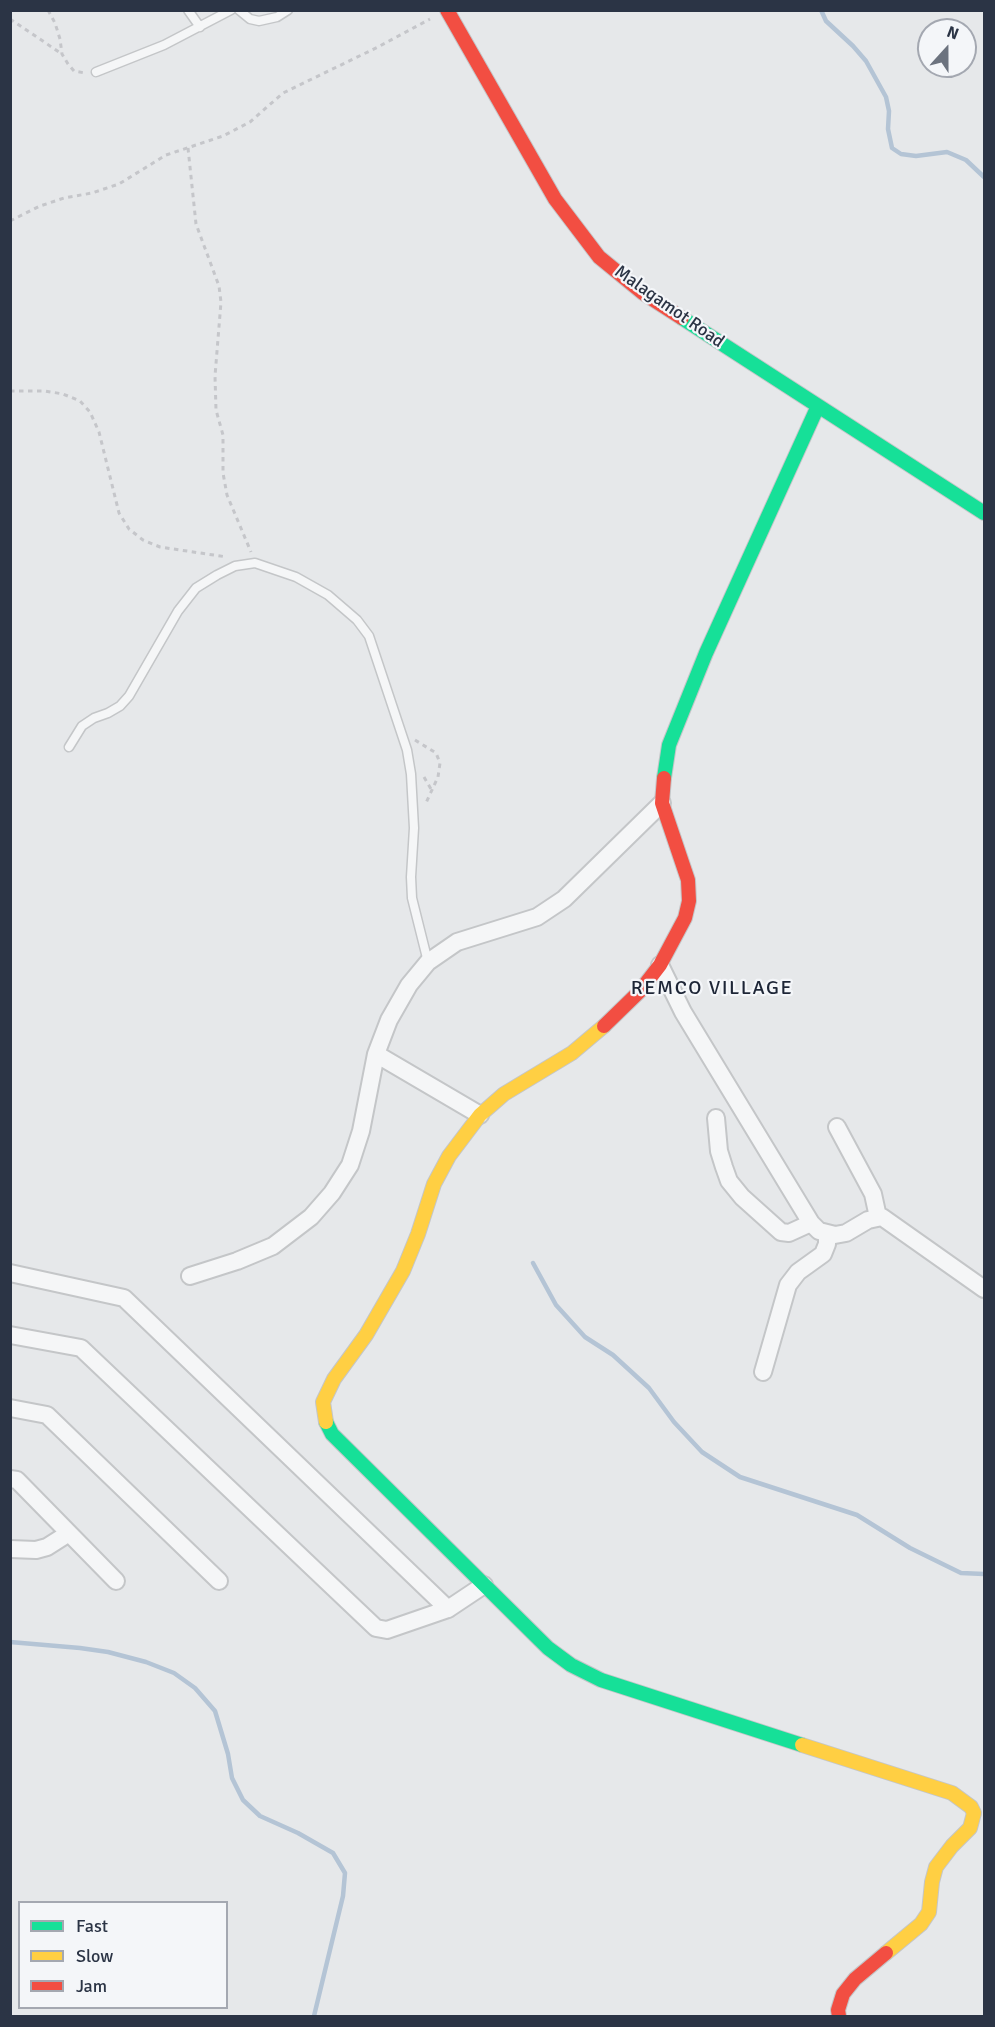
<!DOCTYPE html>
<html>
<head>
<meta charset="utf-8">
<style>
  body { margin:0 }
  #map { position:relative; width:995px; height:2027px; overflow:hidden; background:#e6e8ea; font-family:Signika,sans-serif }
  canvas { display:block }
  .frame { position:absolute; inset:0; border:12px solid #2b3445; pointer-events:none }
  .legend { position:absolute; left:18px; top:1901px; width:210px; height:108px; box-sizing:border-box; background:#f4f6f9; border:2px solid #a4a8b1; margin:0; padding:8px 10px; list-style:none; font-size:18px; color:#2b3445 }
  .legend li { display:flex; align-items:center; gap:12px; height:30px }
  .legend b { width:30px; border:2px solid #a4a8b1 }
  .north { position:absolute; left:917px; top:18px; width:60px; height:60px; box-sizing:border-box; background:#f4f6f9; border:2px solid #a4a8b1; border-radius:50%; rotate:21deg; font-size:16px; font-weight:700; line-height:24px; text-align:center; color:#2b3445 }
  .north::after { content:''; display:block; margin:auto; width:21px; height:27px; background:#6c737f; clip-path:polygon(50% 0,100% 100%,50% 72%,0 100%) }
</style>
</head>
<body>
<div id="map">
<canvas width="995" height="2027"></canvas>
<div class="frame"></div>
<ul class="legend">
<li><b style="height:8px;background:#16e098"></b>Fast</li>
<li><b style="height:8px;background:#ffcf43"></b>Slow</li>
<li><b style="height:8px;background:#f24e42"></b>Jam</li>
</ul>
<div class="north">N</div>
</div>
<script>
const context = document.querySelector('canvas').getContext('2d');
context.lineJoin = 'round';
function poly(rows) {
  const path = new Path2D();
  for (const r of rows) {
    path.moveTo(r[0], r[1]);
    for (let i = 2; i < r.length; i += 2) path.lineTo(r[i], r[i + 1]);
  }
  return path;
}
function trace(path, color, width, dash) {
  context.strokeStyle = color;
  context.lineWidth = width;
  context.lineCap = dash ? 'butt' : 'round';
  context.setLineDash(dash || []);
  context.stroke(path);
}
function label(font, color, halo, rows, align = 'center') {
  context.font = font + ' Signika,sans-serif';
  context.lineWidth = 4.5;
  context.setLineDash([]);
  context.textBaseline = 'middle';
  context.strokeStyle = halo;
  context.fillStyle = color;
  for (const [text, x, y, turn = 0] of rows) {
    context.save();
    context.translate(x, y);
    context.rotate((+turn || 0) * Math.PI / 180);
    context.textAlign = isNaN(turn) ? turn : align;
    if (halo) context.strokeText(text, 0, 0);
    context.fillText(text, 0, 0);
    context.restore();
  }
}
trace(poly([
  [821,10,826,21,853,46,866,61,886,97,889,111,888,129,892,148,901,154,916,156,947,152,966,160,984,177],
  [533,1263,556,1305,585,1337,613,1355,649,1388,674,1422,702,1452,740,1477,857,1515,910,1548,961,1573,984,1574],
  [10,1642,80,1648,108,1652,146,1662,174,1673,195,1688,215,1711,228,1754,232,1778,243,1800,260,1816,298,1833,333,1853,345,1873,343,1896,314,2016]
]), '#b4c4d5', 4.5);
const lane = poly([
  [188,10,200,27],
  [239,10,250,19,259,21,277,17,288,10],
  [96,72,164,45,231,10],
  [69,747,82,726,94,718,108,713,120,706,129,696,178,611,196,588,217,575,235,566,255,563,296,577,328,595,357,620,369,636,407,750,411,774,414,828,411,877,412,898,428,962]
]);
const street = poly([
  [660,965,683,1012,811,1223,819,1231,835,1235,846,1233,868,1220,882,1217,984,1289],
  [376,1054,480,1115],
  [716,1118,719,1151,724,1167,729,1181,742,1197,781,1232,789,1233,811,1223],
  [837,1127,873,1194,878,1217],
  [10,1273,124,1298,448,1609,484,1585],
  [190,1276,237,1261,273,1246,311,1217,332,1193,350,1165,361,1131,376,1054,389,1020,409,985,428,962,457,942,537,917,564,899,662,803],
  [10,1335,81,1348,376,1628,387,1630,448,1609],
  [763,1372,788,1285,798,1272,823,1254,827,1244,827,1235],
  [10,1408,47,1415,219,1581],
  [10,1479,17,1480,116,1581],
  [10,1549,36,1550,47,1547,69,1533]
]);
const fast = poly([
  [682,318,984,513],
  [664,778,669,745,706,653,818,406],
  [326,1422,332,1434,548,1648,571,1665,601,1680,802,1745]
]);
const slow = poly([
  [326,1422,323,1402,334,1379,366,1335,403,1271,418,1234,434,1184,449,1156,480,1115,504,1094,572,1053,604,1026],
  [802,1745,952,1793,971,1807,974,1813,970,1828,952,1846,936,1867,932,1882,929,1912,921,1924,886,1953]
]);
const jam = poly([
  [447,10,555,199,599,257,643,293,682,318],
  [604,1026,640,991,660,965,685,918,689,901,688,880,662,803,664,778],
  [839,2016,838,2010,843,1994,855,1979,886,1953]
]);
trace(lane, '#c4c6c8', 11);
trace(street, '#c4c6c8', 20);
trace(fast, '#c4c6c8', 16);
trace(slow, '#c4c6c8', 16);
trace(jam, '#c4c6c8', 16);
trace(poly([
  [48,10,55,23,60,39,62,54,68,64,74,71,85,73],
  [10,19,62,54],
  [188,148,196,224,219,286,221,302,215,376,216,410,223,435,223,473,227,495,251,552],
  [10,221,40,206,64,198,92,193,119,184,166,155,223,136,250,122,283,93,378,47,430,19],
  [10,391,45,391,63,394,80,401,90,412,99,432,119,513,129,529,143,540,160,547,227,557],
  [415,740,436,753,440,763,438,777,425,805],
  [424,777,431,789]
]), '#c5c6ca', 3, [4.5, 4.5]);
trace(lane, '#f5f6f7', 8);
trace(street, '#f5f6f7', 16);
trace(fast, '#16e098', 14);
trace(slow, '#ffcf43', 14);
trace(jam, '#f24e42', 14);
label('18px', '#2b3445', '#f4f6f9', [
  ["Malagamot Road",669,307,35]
]);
context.letterSpacing = '1.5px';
label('20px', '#1d2536', '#f4f6f9', [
  ["REMCO VILLAGE",712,989]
]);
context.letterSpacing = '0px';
</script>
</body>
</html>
